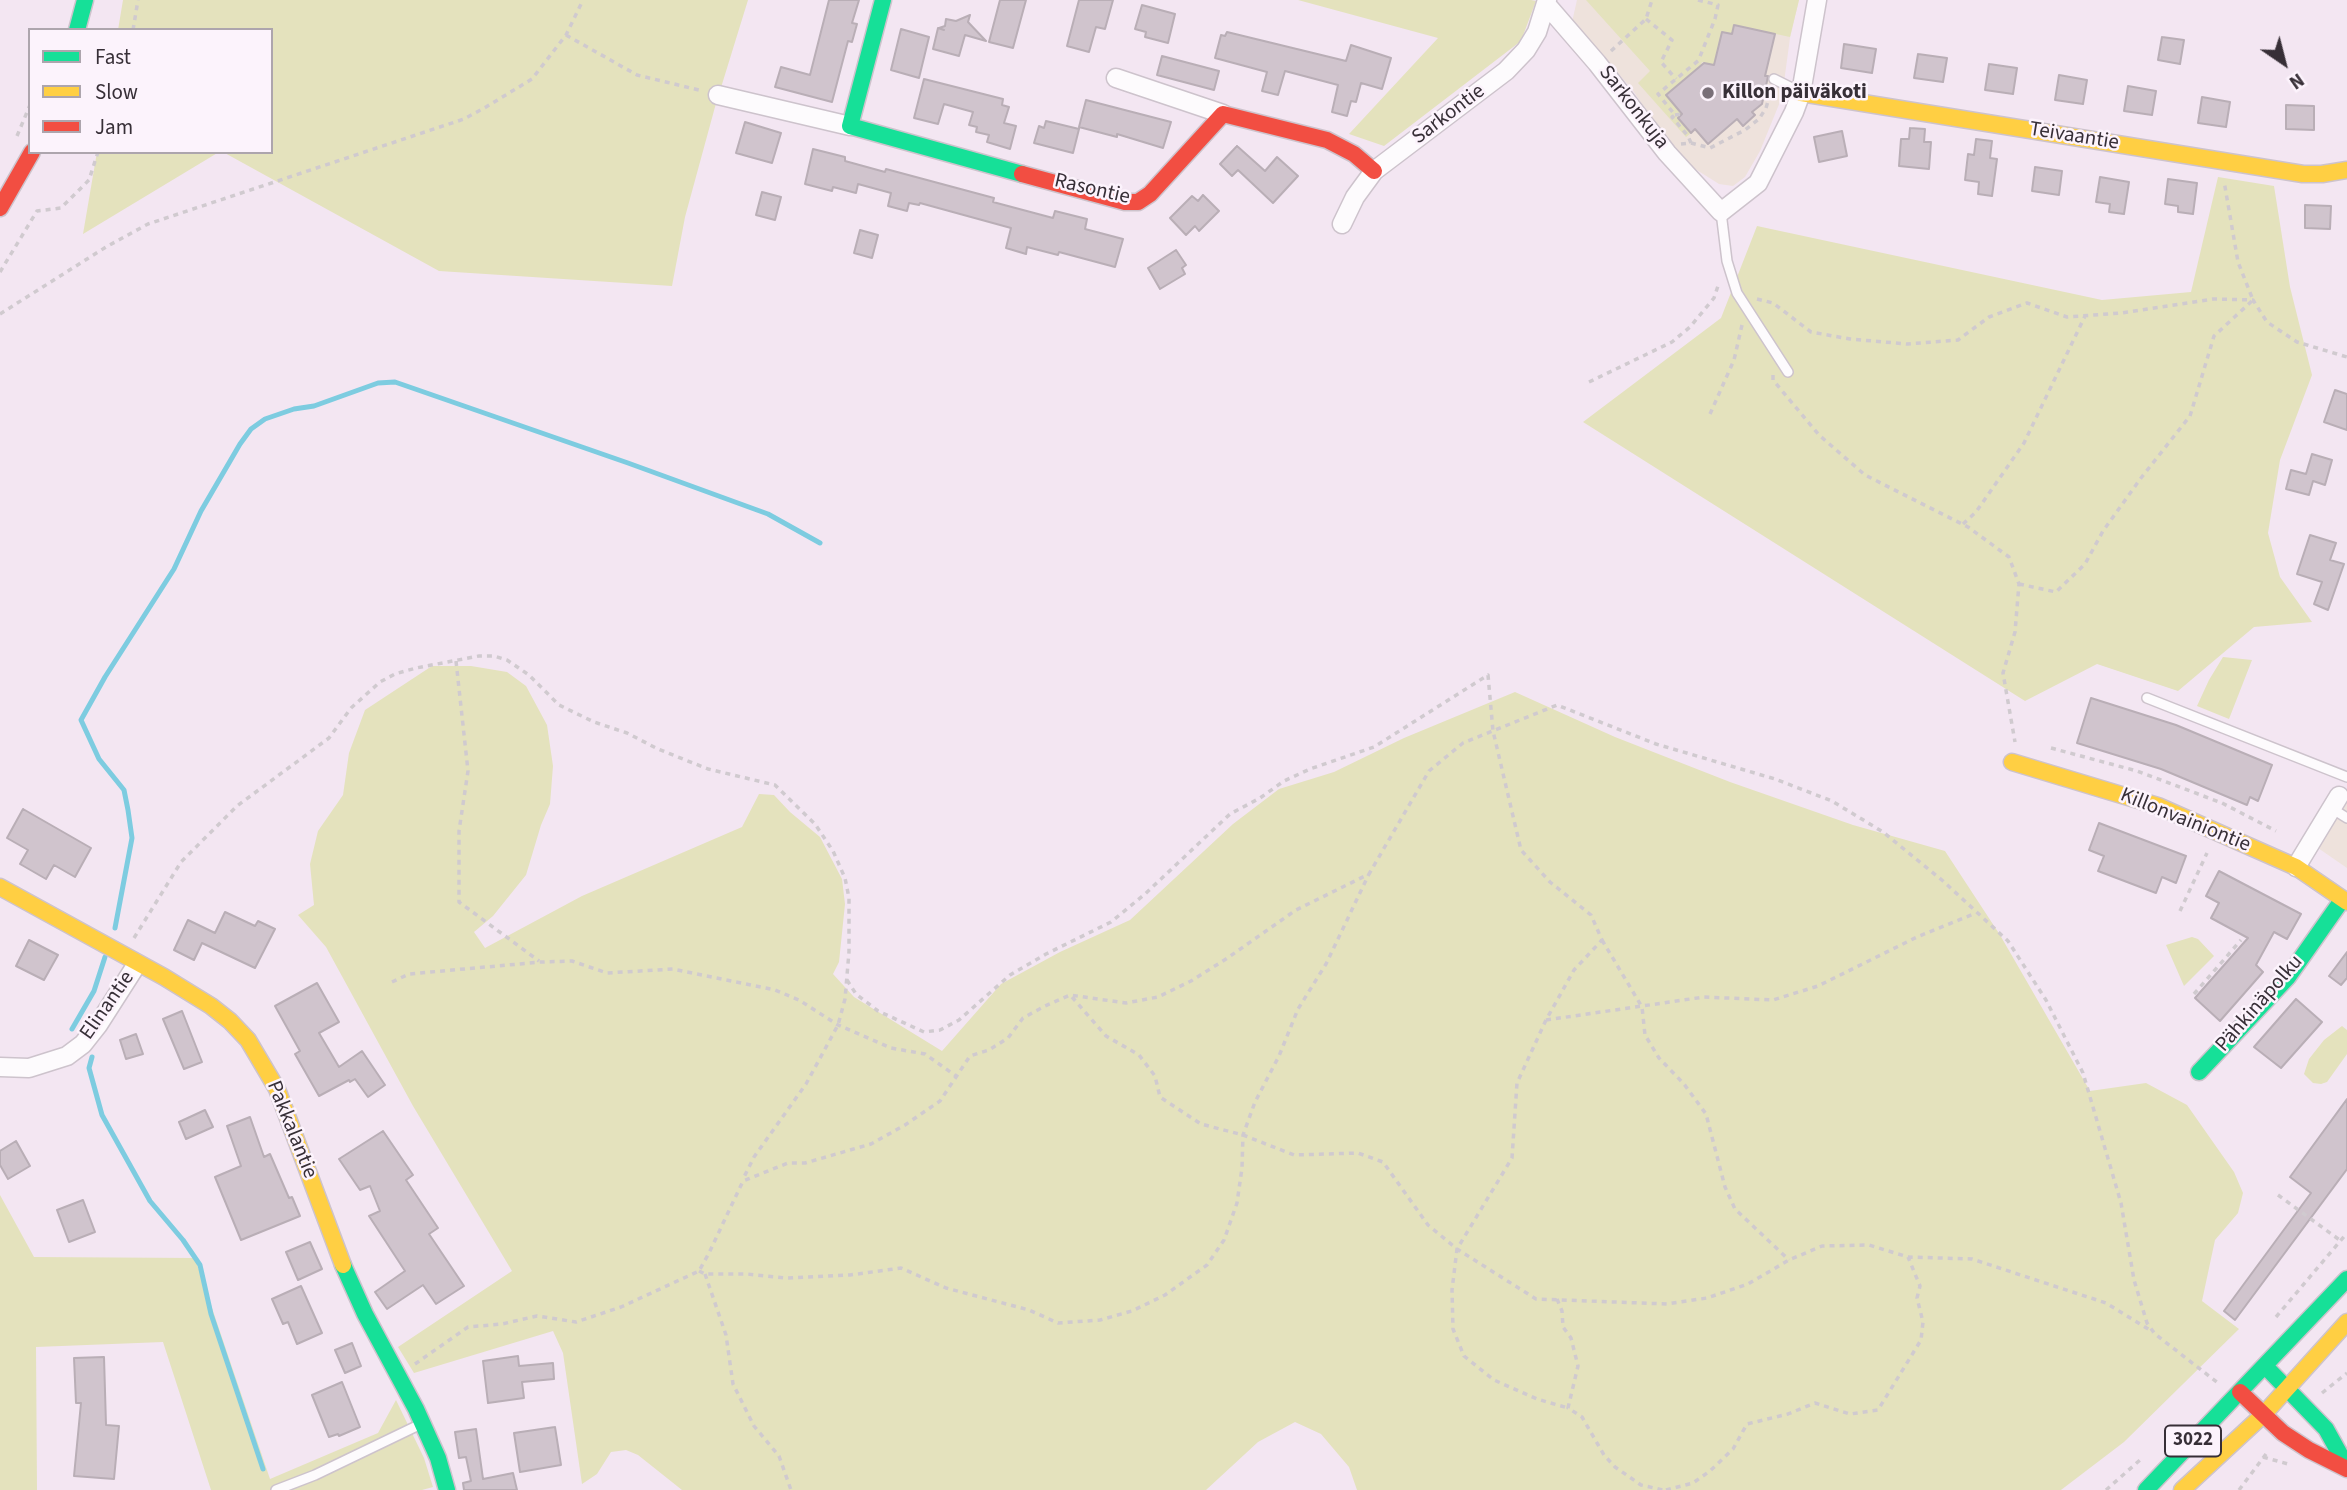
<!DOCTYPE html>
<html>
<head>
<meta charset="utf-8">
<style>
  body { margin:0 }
  #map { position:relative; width:2347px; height:1490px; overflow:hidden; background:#f3e6f2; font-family:"Source Sans 3",sans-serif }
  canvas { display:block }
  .legend { position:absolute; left:28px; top:28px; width:245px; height:126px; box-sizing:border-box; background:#fcf3fc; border:2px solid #ada5ad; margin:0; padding:9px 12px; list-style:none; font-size:21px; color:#372f37 }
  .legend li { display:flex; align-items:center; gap:14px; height:35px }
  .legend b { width:35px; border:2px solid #ada5ad }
  .north { position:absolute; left:2249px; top:28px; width:70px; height:70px; -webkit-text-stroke:5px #fcf3fc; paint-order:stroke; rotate:145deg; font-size:19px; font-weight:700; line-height:28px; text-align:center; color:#372f37 }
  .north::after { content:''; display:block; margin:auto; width:24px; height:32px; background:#372f37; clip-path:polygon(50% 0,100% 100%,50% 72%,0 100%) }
</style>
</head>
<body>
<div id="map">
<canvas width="2347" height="1490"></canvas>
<ul class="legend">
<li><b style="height:9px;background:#16e098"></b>Fast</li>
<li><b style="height:9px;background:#ffcf43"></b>Slow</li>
<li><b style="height:9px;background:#f24e42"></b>Jam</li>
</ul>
<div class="north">N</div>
</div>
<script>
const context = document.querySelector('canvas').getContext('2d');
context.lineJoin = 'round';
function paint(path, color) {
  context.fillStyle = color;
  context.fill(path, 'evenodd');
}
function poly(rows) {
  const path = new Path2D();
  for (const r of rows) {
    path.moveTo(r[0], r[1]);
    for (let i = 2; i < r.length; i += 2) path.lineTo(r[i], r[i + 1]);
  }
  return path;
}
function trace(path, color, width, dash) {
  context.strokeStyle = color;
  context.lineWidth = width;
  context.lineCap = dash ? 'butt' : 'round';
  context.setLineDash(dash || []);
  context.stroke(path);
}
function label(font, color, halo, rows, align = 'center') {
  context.font = font + ' "Source Sans 3",sans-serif';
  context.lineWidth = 5;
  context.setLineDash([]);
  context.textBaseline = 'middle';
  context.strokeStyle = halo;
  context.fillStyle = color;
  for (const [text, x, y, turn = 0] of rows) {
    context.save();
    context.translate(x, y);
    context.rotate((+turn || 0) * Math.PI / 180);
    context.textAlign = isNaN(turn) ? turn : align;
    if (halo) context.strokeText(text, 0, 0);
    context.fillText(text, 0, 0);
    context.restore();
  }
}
paint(poly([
  [1577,0,1799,0,1790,38,1782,97,1760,151,1745,177,1733,186,1719,184,1676,157,1632,89,1572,22],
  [2347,802,2347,868,2318,848,2322,835]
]), '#eee2dc');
paint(poly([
  [123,0,748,0,715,107,685,217,672,286,439,271,223,152,271,152,271,30,118,30],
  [1298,0,1531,0,1536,1,1521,41,1384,146,1349,134,1438,38],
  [1586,0,1799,0,1790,37,1734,25,1732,34,1722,32,1714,65,1702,62,1698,73,1694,72,1666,94,1682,114,1678,118,1691,133,1686,137,1638,83,1650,71],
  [97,152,219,152,83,234],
  [2218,177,2274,186,2290,287,2312,375,2280,460,2268,533,2280,577,2312,622,2254,627,2178,691,2097,664,2025,701,1583,422,1721,318,1757,226,2102,300,2191,292],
  [2223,657,2252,660,2229,719,2197,706,2209,680],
  [432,666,471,666,507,672,526,686,547,725,553,766,550,804,541,825,526,875,493,916,474,932,485,948,582,896,742,827,759,794,774,795,790,812,820,837,842,879,845,904,839,962,833,974,854,997,942,1051,1001,984,1060,952,1130,920,1233,824,1279,789,1334,772,1404,738,1515,692,1615,737,1730,782,1853,825,1945,851,2000,935,2090,1091,2146,1083,2187,1105,2234,1172,2243,1193,2238,1213,2215,1240,2202,1301,2239,1329,2124,1442,2061,1490,1357,1490,1349,1467,1321,1434,1295,1422,1258,1442,1206,1490,682,1490,638,1455,626,1450,611,1452,597,1474,582,1484,563,1353,553,1331,414,1373,398,1347,512,1271,413,1106,326,947,298,915,314,905,310,864,318,831,343,795,349,753,365,710],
  [2192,937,2198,939,2214,956,2184,986,2166,945],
  [2342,1026,2347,1030,2347,1054,2327,1082,2321,1084,2313,1083,2304,1074,2309,1059,2324,1040],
  [0,1195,34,1257,195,1258,270,1479,378,1433,396,1400,424,1458,433,1487,422,1490,211,1490,163,1342,36,1347,37,1490,0,1490]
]), '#e4e2bd');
trace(poly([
  [115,928,132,838,128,810,124,790,99,759,81,720,105,677,174,569,201,511,240,444,251,429,265,419,294,409,314,406,378,383,395,382,628,463,768,514,820,543],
  [72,1029,94,991,105,957],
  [92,1057,89,1068,102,1115,150,1201,183,1240,200,1265,211,1314,263,1469]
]), '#7dcce0', 5);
const building = poly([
  [829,0,859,0,852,23,857,24,852,42,848,41,832,102,775,87,781,67,810,75,829,0],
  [1000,0,1026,0,1013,48,989,42,1000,0],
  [1079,0,1113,0,1105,29,1096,27,1089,52,1067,46,1079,0],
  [1142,5,1175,14,1168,43,1145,37,1146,32,1135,29,1142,5],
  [970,15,968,22,986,41,965,35,959,56,933,49,938,28,944,30,939,28,945,26,946,19,956,21,970,15],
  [1734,25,1775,34,1765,76,1768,76,1767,81,1762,104,1752,112,1755,115,1743,126,1737,119,1708,144,1695,129,1691,133,1678,118,1682,114,1666,95,1704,63,1714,65,1722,32,1732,34,1734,25],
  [901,29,929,37,919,78,891,70,901,29],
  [1227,32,1346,61,1351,45,1391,58,1382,89,1361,83,1356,102,1351,101,1347,116,1332,112,1338,85,1285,71,1278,95,1262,91,1267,72,1215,58,1221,35,1225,36,1227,32],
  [2162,37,2184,40,2180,64,2158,60,2162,37],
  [1844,44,1876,49,1872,73,1841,68,1844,44],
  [1918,54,1947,58,1943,82,1914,78,1918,54],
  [1162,56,1219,71,1214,90,1157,75,1162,56],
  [1989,64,2017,68,2013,94,1985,90,1989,64],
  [2059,75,2087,80,2083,104,2055,100,2059,75],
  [924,79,1003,99,1002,105,1009,107,1004,123,1016,126,1010,149,987,142,989,135,976,132,977,127,969,125,973,112,944,104,938,124,914,118,924,79],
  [2128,86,2156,91,2152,115,2124,111,2128,86],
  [2202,97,2230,102,2226,127,2198,123,2202,97],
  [1086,100,1171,122,1163,148,1117,134,1117,137,1079,127,1086,100],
  [2286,105,2314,106,2314,130,2286,129,2286,105],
  [1046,121,1079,129,1073,153,1034,143,1039,126,1044,128,1046,121],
  [745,122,781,133,772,163,736,153,745,122],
  [1910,128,1925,129,1924,142,1931,142,1929,169,1899,166,1901,139,1909,139,1910,128],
  [1842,131,1847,156,1819,162,1814,137,1842,131],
  [1976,139,1992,141,1990,158,1997,159,1992,196,1978,194,1979,182,1965,180,1968,154,1974,155,1976,139],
  [1237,146,1265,171,1277,157,1298,176,1273,203,1238,170,1232,176,1220,164,1237,146],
  [813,149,845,157,845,161,885,172,886,169,994,198,993,202,1053,218,1055,211,1087,219,1085,229,1123,239,1115,267,1059,252,1058,255,1027,247,1026,254,1006,248,1011,228,920,203,919,205,909,203,907,211,888,206,891,193,858,184,856,193,833,187,832,191,805,184,813,149],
  [2035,167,2062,171,2059,195,2032,191,2035,167],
  [2100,177,2129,182,2124,214,2109,212,2110,204,2096,202,2100,177],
  [2168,179,2197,183,2193,214,2178,212,2178,206,2165,204,2168,179],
  [762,192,781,197,775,220,756,215,762,192],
  [1203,195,1219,211,1199,231,1195,226,1186,235,1170,218,1192,196,1198,201,1203,195],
  [2305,205,2331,206,2330,229,2305,228,2305,205],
  [860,230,878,235,872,258,854,253,860,230],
  [1176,250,1186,265,1182,268,1185,274,1160,289,1148,268,1176,250],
  [2335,390,2347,394,2347,430,2324,422,2335,390],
  [2312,454,2332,460,2325,485,2313,481,2309,495,2286,489,2291,470,2306,474,2312,454],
  [2310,535,2336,543,2330,560,2344,564,2328,610,2314,604,2322,582,2297,574,2310,535],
  [2091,698,2176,725,2272,765,2258,801,2250,797,2247,805,2161,769,2077,743,2091,698],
  [23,809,91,848,75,877,54,865,46,879,20,864,28,850,7,838,23,809],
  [2099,823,2186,856,2176,883,2162,877,2156,893,2098,871,2104,856,2089,850,2099,823],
  [2219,871,2301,914,2287,939,2274,932,2256,965,2263,972,2220,1021,2195,998,2248,938,2211,918,2219,903,2206,896,2219,871],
  [225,912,255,926,258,921,275,929,255,968,202,943,194,960,174,950,188,920,215,933,225,912],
  [29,940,58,955,44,980,16,966,29,940],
  [2347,952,2347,978,2341,985,2329,976,2347,952],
  [317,983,339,1022,319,1033,339,1067,362,1051,385,1085,368,1097,355,1079,350,1082,349,1080,319,1096,295,1054,300,1051,275,1006,317,983],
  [2296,999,2322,1022,2281,1068,2254,1047,2296,999],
  [182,1011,202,1062,184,1069,163,1019,182,1011],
  [136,1034,143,1054,126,1059,120,1040,136,1034],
  [2347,1099,2347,1169,2235,1320,2224,1311,2311,1193,2290,1177,2347,1099],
  [205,1110,213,1127,186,1139,179,1122,205,1110],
  [250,1117,264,1157,270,1154,289,1198,292,1197,300,1216,241,1240,215,1177,241,1166,227,1126,250,1117],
  [383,1131,413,1175,406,1180,438,1228,429,1234,464,1286,436,1304,423,1285,387,1309,375,1292,405,1271,369,1216,380,1211,370,1186,360,1190,339,1159,383,1131],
  [16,1141,30,1166,8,1179,0,1165,0,1151,16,1141],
  [83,1200,95,1232,69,1242,57,1210,83,1200],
  [310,1242,322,1269,298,1280,286,1252,310,1242],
  [301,1286,322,1333,297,1344,288,1322,283,1324,272,1299,301,1286],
  [352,1343,361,1366,345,1373,335,1350,352,1343],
  [518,1356,519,1366,553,1363,554,1379,522,1382,524,1398,488,1403,483,1361,518,1356],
  [104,1357,106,1425,119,1426,114,1479,74,1476,81,1403,76,1403,74,1358,104,1357],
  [342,1382,360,1427,339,1436,338,1434,329,1437,312,1395,342,1382],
  [555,1427,561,1465,520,1472,514,1433,555,1427],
  [476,1429,483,1479,513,1473,517,1490,464,1490,463,1483,471,1481,466,1457,459,1458,455,1432,476,1429]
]);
paint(building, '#d0c4cd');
trace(building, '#b9aeb6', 2);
const lane = poly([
  [1774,79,1798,91],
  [1721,212,1727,261,1737,293,1788,372],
  [2147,698,2347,777],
  [2331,808,2347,818],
  [276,1490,315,1475,421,1424]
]);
const street = poly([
  [1546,4,1597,63,1667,153,1721,212,1758,183,1794,112,1801,93,1817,0],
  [1116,78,1223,114],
  [718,95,850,126],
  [1342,224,1355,197,1374,171,1506,71,1526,50,1537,32,1547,0],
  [2296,867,2339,796],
  [0,1067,29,1068,67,1056,83,1044,98,1025,137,964]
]);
const fast = poly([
  [883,0,850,126,1022,174],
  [77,30,85,0],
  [2199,1072,2288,977,2342,900],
  [343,1265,365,1314,416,1409,438,1458,447,1490],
  [2265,1366,2326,1429,2347,1467],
  [2146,1490,2347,1279]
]);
const slow = poly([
  [1801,93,2303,174,2322,174,2347,170],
  [2012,762,2158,806,2296,867,2347,902],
  [0,887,164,977,211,1006,230,1021,248,1040,277,1089,343,1265],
  [2182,1490,2264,1414,2347,1322]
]);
const jam = poly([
  [1022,174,1125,202,1138,202,1150,194,1223,114,1327,140,1354,154,1374,171],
  [0,208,32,152],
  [2240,1392,2283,1433,2309,1450,2347,1469]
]);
trace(lane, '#cdc3cc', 12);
trace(street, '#cdc3cc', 21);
trace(fast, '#cdc3cc', 19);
trace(slow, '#cdc3cc', 19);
trace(jam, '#cdc3cc', 19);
trace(poly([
  [1698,0,1718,5,1715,19,1699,59],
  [1646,19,1672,40,1661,62,1676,79],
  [133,30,138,0],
  [566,35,637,75,703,91],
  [1611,51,1646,19,1652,0],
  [1675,115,1682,114],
  [17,136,30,105],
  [1691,143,1688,136,1672,117,1675,115,1658,94,1699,60,1701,62],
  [1681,144,1691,143,1710,148,1745,130,1759,119,1766,108,1771,91],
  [0,272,37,211,61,208,89,180,98,152],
  [1757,299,1773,303,1811,332,1850,339,1907,344,1958,340,1989,317,2027,303,2067,317,2121,313,2213,299,2253,300,2267,322,2297,342,2347,357],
  [0,314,106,247,148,224,464,119,486,107,532,79,566,35,583,0],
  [1773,375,1773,380,1819,435,1865,475,1968,527,2009,557,2019,584,2015,632,2003,673,2015,742],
  [1589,382,1672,342,1690,327,1714,298,1719,283],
  [1710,414,1734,360,1742,325],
  [1963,524,1976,512,2024,443,2085,316],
  [2019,584,2056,592,2085,564,2103,531,2141,478,2190,416,2214,336,2253,300,2238,262,2224,181],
  [456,661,468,771,459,831,459,902,539,961],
  [2051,748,2137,771,2222,803,2276,831],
  [2180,911,2207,853],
  [134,938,181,862,237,806,329,738,351,708,380,682,395,674,416,668,479,656,494,656,507,660,529,675,559,705,594,722,627,733,658,749,708,769,775,785,815,824,833,851,845,878,849,898,849,952,845,999,838,1025,806,1084,754,1157,743,1179],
  [1602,940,1642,1007,1645,1035,1659,1058,1684,1084,1706,1114,1725,1187,1735,1209,1789,1260],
  [847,980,856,994,878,1011,924,1032,940,1030,959,1020,1010,975,1046,954,1111,922,1145,894,1230,814,1260,798,1284,781,1310,769,1374,747,1488,675,1493,731,1521,850,1550,882,1591,915,1602,940,1574,970,1546,1020,1517,1083,1512,1158,1457,1249,1452,1290,1453,1329,1464,1356,1494,1380,1537,1399,1568,1408],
  [392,982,409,974,541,962,572,961,607,973,673,969,775,990,799,1000,838,1025,891,1048,925,1054,956,1076],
  [2194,994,2241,940],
  [1072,997,1106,1036,1139,1055,1155,1076,1160,1097,1201,1124,1243,1135,1294,1155,1358,1153,1383,1162,1428,1225,1457,1249,1536,1299,1667,1304,1707,1298,1748,1284,1789,1260,1822,1246,1869,1245,1908,1257,1972,1259,2106,1303,2153,1332],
  [1546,1020,1704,997,1773,1000,1818,986,1917,937,1976,913],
  [2278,1195,2341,1241],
  [699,1271,705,1274,747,1274,786,1278,850,1275,901,1268,946,1288,1029,1310,1058,1323,1100,1320,1132,1311,1165,1295,1207,1265,1224,1240,1237,1203,1242,1168,1243,1135,1255,1102,1279,1056,1298,1009,1326,964,1369,874],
  [705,1274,726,1335,733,1384,754,1426,779,1456,791,1490],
  [1557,1299,1562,1311,1563,1327,1571,1338,1578,1366,1568,1408,1582,1417,1604,1455,1615,1467,1641,1485,1663,1490],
  [2276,1317,2347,1233],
  [415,1364,468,1327,502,1324,537,1316,576,1322,621,1307,699,1271,709,1253,743,1181,788,1163,805,1163,871,1144,905,1125,940,1101,970,1056,989,1050,1008,1038,1023,1018,1045,1006,1070,995,1126,1003,1158,997,1191,981,1226,959,1296,910,1369,874,1429,771,1463,743,1557,705,1656,744,1775,779,1832,801,1883,832,1943,881,2008,941,2046,1000,2083,1073,2121,1203,2134,1280,2147,1323,2155,1334,2218,1383],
  [2322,1393,2347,1373],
  [2263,1457,2288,1464],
  [1666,1490,1693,1483,1710,1471,1733,1449,1747,1424,1788,1414,1815,1403,1850,1414,1878,1410,1921,1340,1923,1322,1917,1298,1920,1286,1908,1257],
  [2106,1490,2140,1460],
  [2239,1490,2269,1450]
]), '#d0cacf', 3.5, [5, 5]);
trace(lane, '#fdfbfd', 9);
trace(street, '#fdfbfd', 18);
trace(fast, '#16e098', 16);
trace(slow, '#ffcf43', 16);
trace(jam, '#f24e42', 16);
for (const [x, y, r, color] of [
  [1708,93,7,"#796f78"]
]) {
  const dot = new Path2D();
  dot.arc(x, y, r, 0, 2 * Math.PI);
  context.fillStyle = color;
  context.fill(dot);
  trace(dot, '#fcf3fc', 2.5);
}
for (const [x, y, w] of [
  [2193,1441,56]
]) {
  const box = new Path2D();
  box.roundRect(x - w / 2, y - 15.5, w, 31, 5);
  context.fillStyle = '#fcf3fc';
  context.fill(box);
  trace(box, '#372f37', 2);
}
label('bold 19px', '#372f37', null, [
  ["3022",2193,1441]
]);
label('bold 21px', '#372f37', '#fcf3fc', [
  ["Killon päiväkoti",1722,93]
], 'left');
label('21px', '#372f37', '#fcf3fc', [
  ["Sarkonkuja",1633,108,52],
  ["Sarkontie",1449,115,-37],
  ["Teivaantie",2074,137,9],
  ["Rasontie",1092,190,13],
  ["Killonvainiontie",2185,821,22],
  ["Pähkinäpolku",2260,1004,-49],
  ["Elinantie",108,1006,-55],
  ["Pakkalantie",291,1130,68]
]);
</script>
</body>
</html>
